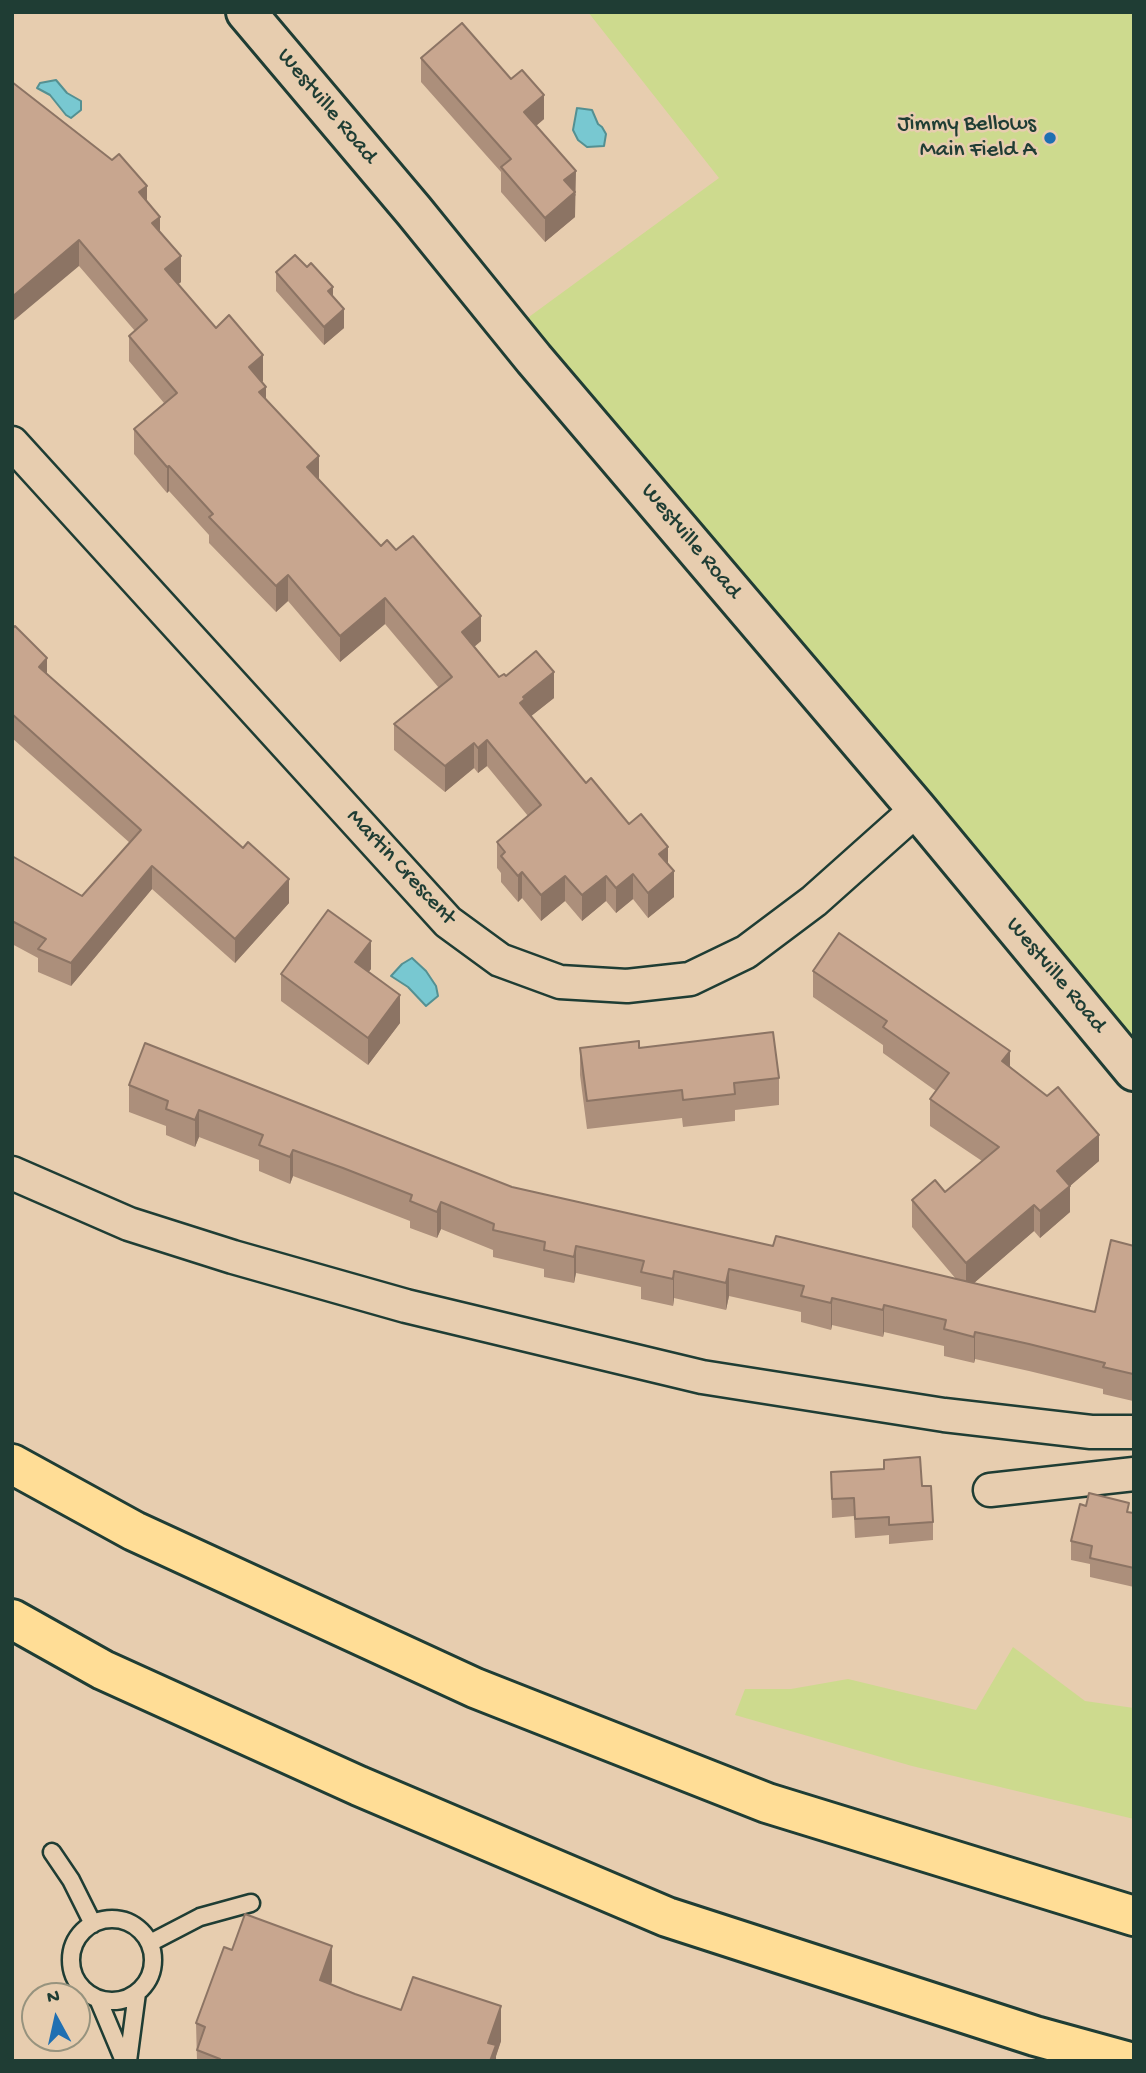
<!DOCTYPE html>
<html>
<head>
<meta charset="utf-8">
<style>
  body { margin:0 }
  #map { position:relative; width:1146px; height:2073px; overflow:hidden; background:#e7cdaf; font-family:"Gochi Hand",sans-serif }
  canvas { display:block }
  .frame { position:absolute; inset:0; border:14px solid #1f3d34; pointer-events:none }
  .north { position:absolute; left:21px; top:1982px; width:70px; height:70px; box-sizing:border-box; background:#e7cdaf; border:2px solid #97937e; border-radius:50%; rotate:352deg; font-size:19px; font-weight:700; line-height:28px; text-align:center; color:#1f3d34 }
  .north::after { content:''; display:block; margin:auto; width:24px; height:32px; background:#1f6fb2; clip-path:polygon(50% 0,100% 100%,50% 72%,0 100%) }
</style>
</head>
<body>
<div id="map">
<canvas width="1146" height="2073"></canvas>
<div class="frame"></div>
<div class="north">N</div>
</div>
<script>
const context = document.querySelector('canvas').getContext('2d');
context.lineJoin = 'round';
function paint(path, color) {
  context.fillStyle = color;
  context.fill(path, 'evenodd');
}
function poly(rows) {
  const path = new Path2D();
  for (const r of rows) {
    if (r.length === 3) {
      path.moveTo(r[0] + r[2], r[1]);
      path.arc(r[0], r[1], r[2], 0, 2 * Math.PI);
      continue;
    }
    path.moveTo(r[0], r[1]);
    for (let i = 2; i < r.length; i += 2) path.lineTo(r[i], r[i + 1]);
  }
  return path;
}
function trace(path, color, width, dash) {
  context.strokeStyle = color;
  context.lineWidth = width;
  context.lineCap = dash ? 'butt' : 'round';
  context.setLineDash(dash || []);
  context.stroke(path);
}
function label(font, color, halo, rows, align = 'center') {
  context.font = font + ' "Gochi Hand",sans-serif';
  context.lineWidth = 5;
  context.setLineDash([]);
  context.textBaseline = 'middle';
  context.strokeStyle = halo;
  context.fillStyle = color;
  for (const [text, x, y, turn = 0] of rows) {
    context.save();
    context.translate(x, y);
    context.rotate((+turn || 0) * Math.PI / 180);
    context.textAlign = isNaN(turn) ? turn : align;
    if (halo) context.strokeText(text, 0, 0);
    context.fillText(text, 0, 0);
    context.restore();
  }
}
paint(poly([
  [588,12,1134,12,1134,1059,522,322,719,178],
  [1013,1647,1085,1701,1134,1708,1134,1819,912,1766,735,1715,745,1689,791,1689,848,1679,976,1710]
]), '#cdda8e');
const water = poly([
  [56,80,67,93,81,101,81,110,71,118,66,115,50,95,37,88,40,83,56,80],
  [577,108,592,110,598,124,602,127,606,134,604,146,587,147,578,140,573,130,577,108],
  [412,958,426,971,436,986,438,996,426,1006,408,987,391,976,402,964,412,958]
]);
paint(water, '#78c8d1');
trace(water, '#549092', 2);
const service = poly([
  [52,1852,71,1880,93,1924],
  [112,1960,41],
  [150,1943,200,1917,251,1903],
  [98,1999,124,2061],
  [128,2061,137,1993]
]);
const minor = poly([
  [12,443,448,922,500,960,560,982,627,986,690,979,746,952,814,901,917,809],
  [12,1173,129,1224,233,1257,406,1306,702,1377,944,1415,1091,1432,1134,1432],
  [990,1490,1134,1474]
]);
const tertiary = poly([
  [246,12,414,211,534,359,917,809,1134,1071]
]);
const motorway = poly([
  [12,1464,134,1531,475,1688,767,1803,1134,1916],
  [12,1619,103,1670,359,1786,667,1917,1035,2036,1126,2061]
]);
trace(service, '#1f3d34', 21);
trace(minor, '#1f3d34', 37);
trace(tertiary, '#1f3d34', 44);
trace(motorway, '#1f3d34', 44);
trace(service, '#e7cdaf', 16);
trace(minor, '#e7cdaf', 32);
trace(tertiary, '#e7cdaf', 38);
trace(motorway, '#ffdd96', 38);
paint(poly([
  [421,58,511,79,544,119,536,126,576,195,575,196,575,217,545,242,501,192,501,172,421,82],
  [12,82,147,201,181,282,178,284,263,381,262,382,266,399,319,480,381,546,481,641,474,647,499,677,506,676,554,698,531,716,586,783,629,824,668,865,674,897,648,918,633,899,616,913,606,901,582,921,565,901,541,921,522,898,518,902,501,882,501,873,497,868,497,842,528,816,487,766,478,773,474,768,445,792,394,750,394,724,439,688,385,624,340,662,288,601,276,612,209,543,209,535,169,491,167,493,134,454,134,429,164,403,129,361,129,336,135,331,79,266],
  [276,272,333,297,344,328,324,345,276,291],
  [12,629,47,674,289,903,235,963,152,889,71,986,38,972,38,958,12,944,12,856,82,896,130,843,12,738],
  [371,969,368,972,400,1023,368,1065,281,1001,281,974],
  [813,971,1010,1067,1099,1161,1070,1186,1070,1212,1040,1238,1034,1231,974,1283,1095,1312,1134,1246,1133,1401,1103,1394,1103,1389,1029,1371,975,1359,974,1363,944,1356,944,1346,884,1332,883,1337,832,1325,831,1330,801,1322,801,1312,729,1296,726,1310,674,1298,673,1306,641,1299,641,1287,576,1273,574,1283,544,1277,544,1269,493,1257,493,1250,441,1229,437,1238,410,1228,410,1221,343,1195,293,1176,290,1184,259,1171,259,1160,199,1137,195,1147,166,1135,166,1126,129,1112,129,1085,512,1187,773,1246,956,1279,912,1227,912,1200,945,1192,982,1161,930,1126,930,1099,936,1091,883,1053,883,1045,813,997],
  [580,1048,639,1048,779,1078,779,1105,735,1110,735,1121,683,1127,682,1118,587,1129,580,1075],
  [884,1460,922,1486,933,1522,933,1540,889,1544,889,1535,855,1538,854,1516,832,1518,831,1472,884,1469],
  [1086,1506,1134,1513,1134,1587,1090,1577,1090,1564,1071,1560,1071,1541],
  [332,1981,331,1985,401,2010,501,2041,496,2056,496,2061,197,2061,196,2023]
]), '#ac8f7b');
paint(poly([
  [544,95,544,119,524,136,524,112],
  [576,171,575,217,545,242,545,218,564,180],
  [147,186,147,212,139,192],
  [160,217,160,242,152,223],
  [79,240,79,266,12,322,12,297],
  [181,256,181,282,165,295,165,269],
  [333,287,333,306,328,291],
  [344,309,344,328,324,345,324,327],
  [263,355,263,381,249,392,249,367],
  [266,387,266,412,259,392],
  [319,456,319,482,307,467],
  [169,466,169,491,167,493,167,467],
  [288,575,288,601,276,612,276,586],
  [385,598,385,624,340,662,340,636],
  [481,616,481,641,462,657,462,632],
  [47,658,47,682,39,667],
  [554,672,554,698,525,721,520,703,523,697],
  [487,740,487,766,478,773,478,748],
  [474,743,474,768,445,792,445,766],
  [668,847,668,872,659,854],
  [152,866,152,889,71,986,71,963],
  [674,871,674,897,648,918,648,893],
  [522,872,522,898,518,902,518,876],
  [633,874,633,899,616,913,616,888],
  [565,876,565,901,541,921,541,895],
  [606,876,606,901,582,921,582,895],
  [289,879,289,903,235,963,235,939],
  [371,941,371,969,355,990,355,962],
  [400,995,400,1023,368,1065,368,1038],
  [1010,1051,1010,1077,1002,1061],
  [199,1110,199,1137,195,1147,195,1120],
  [1099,1135,1099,1161,1070,1186,1070,1212,1040,1238,1040,1211,1057,1171],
  [293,1150,293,1176,290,1184,290,1157],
  [441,1202,441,1229,437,1238,437,1212],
  [1034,1205,1034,1231,966,1290,966,1263],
  [576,1246,576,1273,574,1283,574,1257],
  [729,1269,729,1296,726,1310,726,1283],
  [674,1271,674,1298,673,1306,673,1279],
  [832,1298,832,1325,831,1330,831,1303],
  [884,1305,884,1332,883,1337,883,1310],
  [975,1332,975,1359,974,1363,974,1337],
  [1134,1371,1134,1398,1133,1401,1133,1374],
  [332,1946,332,1981,320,2015,320,1980],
  [501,2006,501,2041,496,2056,496,2061,488,2061,488,2043]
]), '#8c7464');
const building = poly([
  [462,23,511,79,522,70,544,95,524,112,576,171,564,180,575,192,545,218,501,167,511,159,421,58,462,23],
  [12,82,112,160,119,154,147,186,139,192,160,217,152,223,181,256,165,269,216,328,229,315,263,355,249,367,266,387,259,392,319,456,307,467,381,546,387,540,396,550,413,536,481,616,462,632,499,677,504,674,506,676,536,651,554,672,523,697,525,699,520,703,586,783,591,778,629,824,641,814,668,847,659,854,674,871,648,893,633,874,616,888,606,876,582,895,565,876,541,895,522,872,518,876,501,856,505,852,497,842,541,805,487,740,478,748,474,743,445,766,394,724,452,677,385,598,340,636,288,575,276,586,209,517,213,514,169,466,167,467,134,429,177,393,129,336,147,320,79,240,12,297,12,82],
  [295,255,307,267,311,263,333,287,328,291,344,309,324,327,276,272,295,255],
  [15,626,47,658,39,667,243,848,248,842,289,879,235,939,152,866,71,963,38,949,46,939,12,921,12,856,82,896,141,830,12,714,12,629,15,626],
  [328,910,371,941,355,962,400,995,368,1038,281,974,328,910],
  [839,933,1010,1051,1002,1061,1047,1096,1058,1087,1099,1135,1057,1171,1070,1186,1040,1211,1034,1205,966,1263,912,1200,935,1180,945,1192,999,1147,930,1099,949,1073,883,1027,887,1021,813,971,839,933],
  [773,1032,779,1078,734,1083,735,1094,683,1100,682,1090,587,1101,580,1048,639,1041,639,1048,773,1032],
  [145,1043,512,1187,773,1246,776,1236,1095,1312,1111,1240,1134,1246,1133,1374,1103,1367,1105,1363,1029,1344,975,1332,974,1337,944,1329,946,1320,884,1305,883,1310,832,1298,831,1303,801,1296,804,1286,729,1269,726,1283,674,1271,673,1279,641,1272,644,1261,576,1246,574,1257,544,1250,545,1242,493,1230,494,1224,441,1202,437,1212,410,1201,412,1195,343,1168,293,1150,290,1157,259,1145,263,1135,199,1110,195,1120,166,1109,168,1101,129,1085,145,1043],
  [920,1457,922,1486,931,1486,933,1522,889,1525,889,1517,855,1519,854,1498,832,1499,831,1472,884,1469,884,1460,920,1457],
  [1089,1493,1129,1503,1127,1512,1134,1513,1134,1568,1090,1558,1092,1546,1071,1541,1080,1504,1086,1506,1089,1493],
  [245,1914,332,1946,320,1980,355,1994,401,2010,413,1977,501,2006,488,2043,496,2045,490,2061,219,2061,220,2059,197,2050,205,2027,196,2023,224,1947,232,1950,245,1914]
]);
paint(building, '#c8a68f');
trace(building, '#8c7464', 2);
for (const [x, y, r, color] of [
  [1050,138,7,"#1f6fb2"]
]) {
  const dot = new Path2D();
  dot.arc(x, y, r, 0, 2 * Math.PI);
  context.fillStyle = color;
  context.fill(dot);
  trace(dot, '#e7cdaf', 2.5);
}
label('23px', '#1f3d34', '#e7cdaf', [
  ["Westville Road",326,107,50],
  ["Westville Road",690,542,50],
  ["Martin Crescent",400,868,47],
  ["Westville Road",1055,976,50]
]);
label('23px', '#1f3d34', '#e7cdaf', [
  ["Jimmy Bellows",1036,125],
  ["Main Field A",1036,151]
], 'right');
</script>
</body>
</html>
